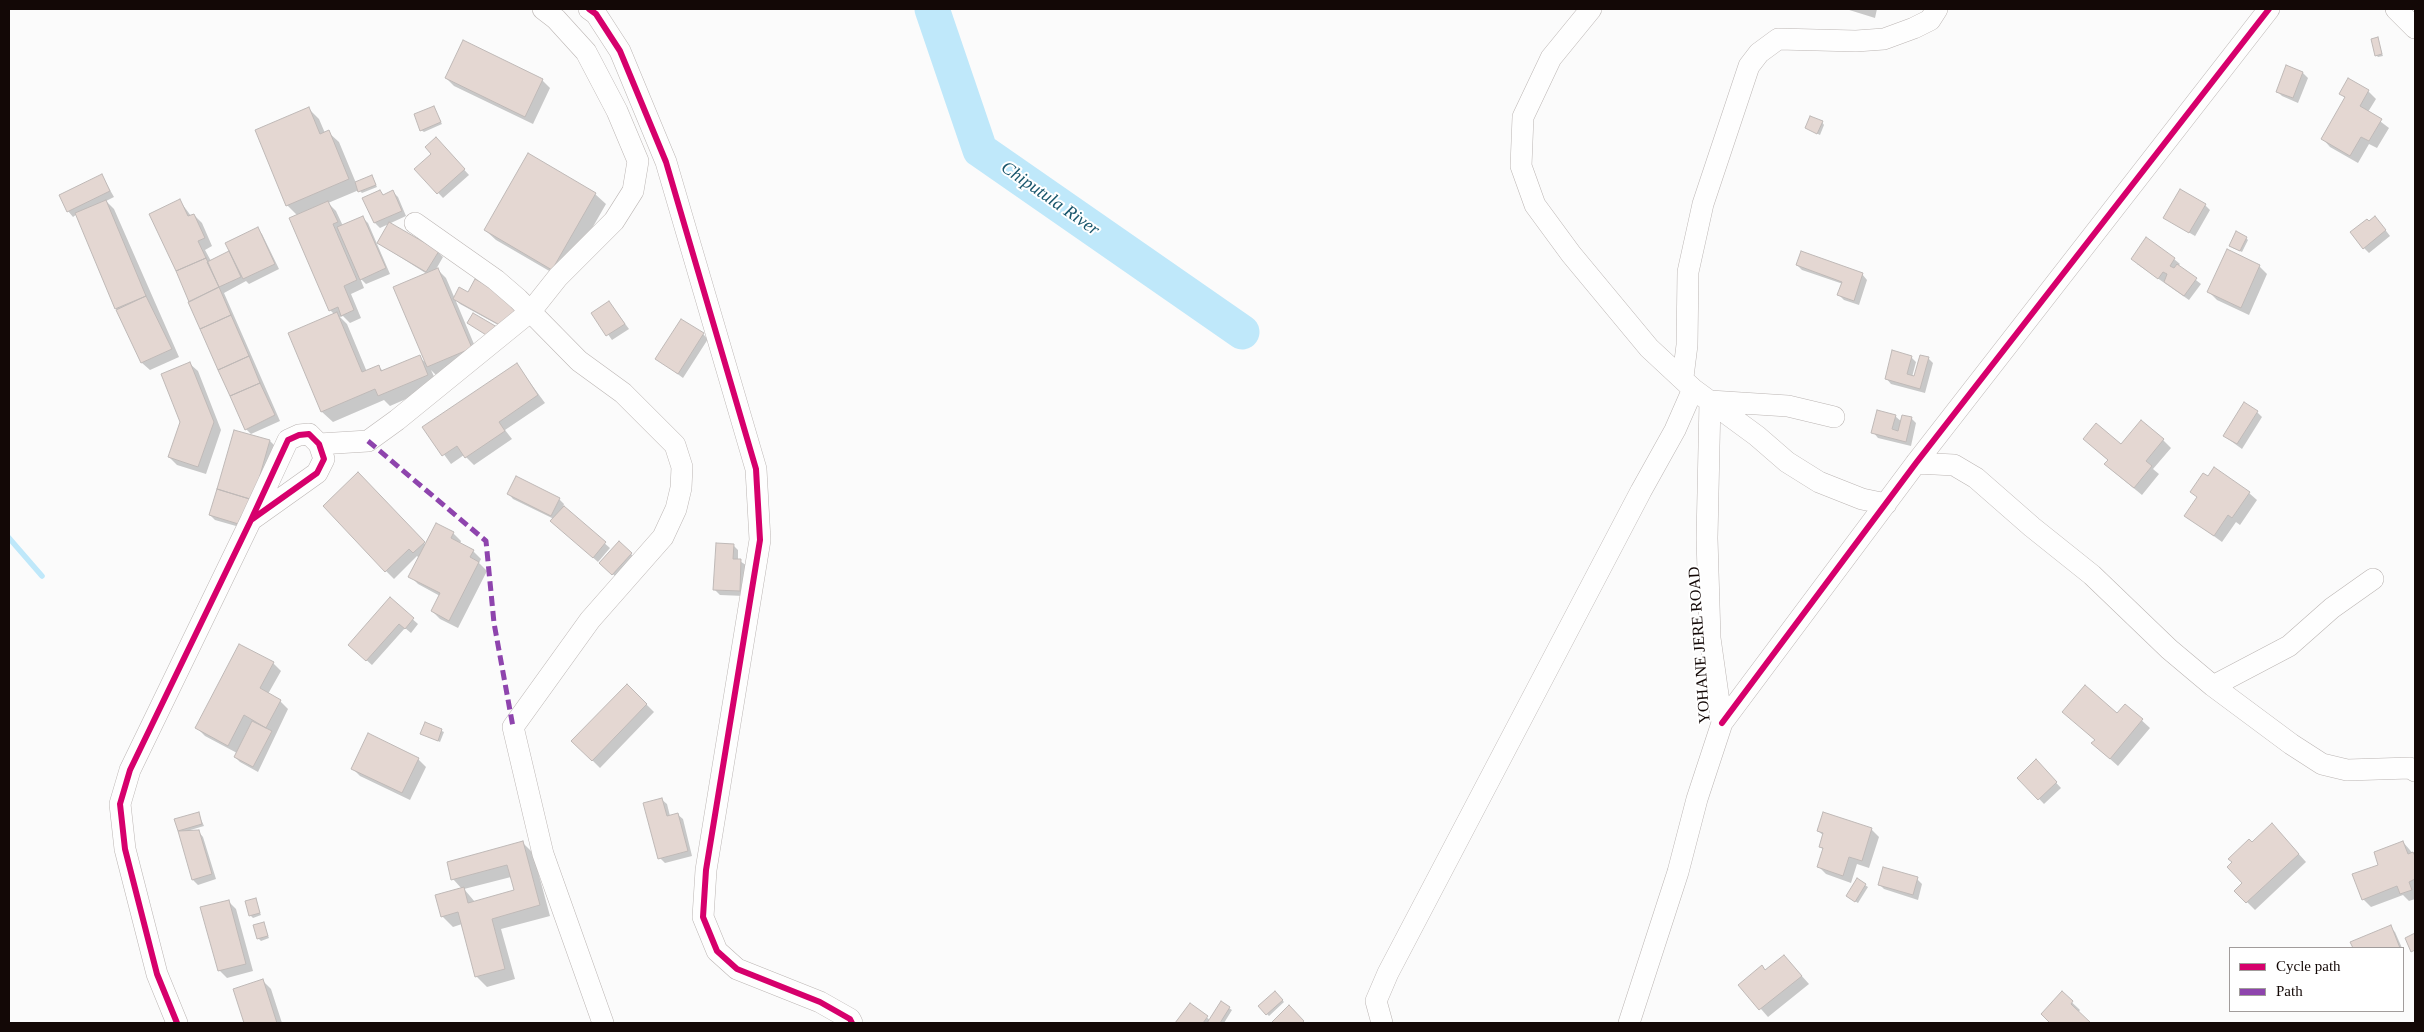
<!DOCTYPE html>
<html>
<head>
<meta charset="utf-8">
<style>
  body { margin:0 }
  #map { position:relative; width:2424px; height:1032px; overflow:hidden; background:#fbfbfb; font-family:"Times New Roman",serif }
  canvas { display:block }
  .frame { position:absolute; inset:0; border:10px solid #130806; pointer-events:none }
  .legend { position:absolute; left:2229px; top:947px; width:175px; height:65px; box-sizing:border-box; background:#fff; border:1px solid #a19c9b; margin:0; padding:6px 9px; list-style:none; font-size:15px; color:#130806 }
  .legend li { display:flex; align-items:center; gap:10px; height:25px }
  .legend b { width:25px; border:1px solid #a19c9b }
</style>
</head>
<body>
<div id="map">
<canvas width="2424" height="1032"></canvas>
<div class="frame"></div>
<ul class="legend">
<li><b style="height:6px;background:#d6006c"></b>Cycle path</li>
<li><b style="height:6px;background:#8e44ad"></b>Path</li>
</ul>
</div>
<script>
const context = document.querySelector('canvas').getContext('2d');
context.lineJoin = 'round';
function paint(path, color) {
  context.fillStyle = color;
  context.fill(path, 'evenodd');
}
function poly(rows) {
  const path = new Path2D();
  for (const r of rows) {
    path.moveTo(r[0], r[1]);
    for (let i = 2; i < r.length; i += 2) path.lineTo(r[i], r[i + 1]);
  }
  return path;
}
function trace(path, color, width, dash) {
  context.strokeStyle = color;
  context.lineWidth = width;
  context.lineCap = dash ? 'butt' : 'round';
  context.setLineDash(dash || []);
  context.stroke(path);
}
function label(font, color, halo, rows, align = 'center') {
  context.font = font + ' "Times New Roman",serif';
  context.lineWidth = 4;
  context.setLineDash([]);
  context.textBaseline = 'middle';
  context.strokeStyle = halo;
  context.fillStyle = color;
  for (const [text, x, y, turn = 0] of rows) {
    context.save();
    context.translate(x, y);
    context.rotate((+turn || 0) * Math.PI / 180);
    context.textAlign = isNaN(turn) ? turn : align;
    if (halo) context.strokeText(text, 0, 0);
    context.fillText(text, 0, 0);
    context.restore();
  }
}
paint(poly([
  [1846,9,1877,9,1875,18],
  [2377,39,2383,56,2378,57,2376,55],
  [2303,73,2308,78,2298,103,2282,96,2277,91],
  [446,78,542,80,550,88,533,124,454,86],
  [2368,91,2376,99,2368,112,2389,128,2377,148,2369,144,2358,163,2330,147,2323,139,2346,99,2341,94],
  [434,108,442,124,424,132,421,130],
  [309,109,319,119,325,133,328,132,339,142,356,183,372,176,377,187,362,193,359,190,328,203,336,211,343,226,363,218,368,223,390,274,366,284,360,278,364,288,351,294,361,318,350,323,343,316,340,317,347,324,367,372,379,367,384,372,419,357,426,363,427,274,378,243,438,252,443,257,435,271,438,270,446,278,455,299,460,289,511,332,460,304,455,299,479,356,436,375,431,370,438,385,390,406,384,400,333,422,322,412,289,334,334,314,330,310,298,216,287,205],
  [1822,122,1824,125,1820,135,1806,128],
  [441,144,469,175,443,198,416,169],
  [102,176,114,197,106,201,114,209,179,357,150,370,142,363,116,308,77,214,73,217,68,211],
  [380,192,384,196,393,192,398,197,406,216,380,228,375,223],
  [595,194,606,204,563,279,496,240,485,230],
  [180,201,191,216,194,215,202,223,212,246,205,250,211,261,231,251,257,229,262,234,279,269,249,284,246,281,224,293,280,421,251,434,246,429],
  [2205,205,2210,210,2194,238,2195,236,2164,218],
  [2369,223,2380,223,2390,236,2369,253,2364,248],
  [2246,238,2248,240,2242,252,2233,248],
  [2146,239,2174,259,2180,264,2178,266,2201,284,2189,300,2137,264],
  [1797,265,1862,274,1867,280,1859,305,1844,300,1839,295,1843,284,1802,270],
  [2259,266,2267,274,2249,315,2217,300,2209,292],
  [609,302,629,329,612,340,593,313],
  [703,334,708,339,683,378,656,358],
  [1911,357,1916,362,1912,377,1915,378,1928,358,1933,363,1925,393,1891,384,1886,378],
  [190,364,198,371,221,430,206,474,177,465,169,457,181,422],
  [517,365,545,403,505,430,512,439,474,465,464,455,451,464,424,427],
  [2257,412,2262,417,2242,449,2224,436],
  [1895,416,1902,422,1911,418,1916,423,1911,446,1878,438,1873,432],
  [2084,439,2122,446,2163,440,2171,448,2153,469,2159,474,2142,495,2114,472,2106,464,2109,461],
  [270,441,278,449,250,530,215,520,210,515],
  [366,482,426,545,453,533,461,541,460,544,473,551,481,559,479,563,487,571,458,628,440,619,432,611,440,596,418,584,410,576,419,558,417,556,394,579,386,571],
  [508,493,559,499,564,504,563,507,610,548,598,562,557,526,554,519,513,499],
  [2249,493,2257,500,2240,525,2236,522,2222,542,2186,516],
  [620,543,636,559,618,579,601,563],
  [733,545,738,550,738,560,746,565,744,596,720,595,714,589],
  [390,599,418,624,411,633,405,628,372,665,355,650],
  [273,663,281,671,268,694,280,701,288,709,258,772,240,762,235,757,237,753,205,736,197,728],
  [627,685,654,712,600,768,573,741],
  [2125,705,2150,728,2118,766,2101,751,2096,741,2064,712,2117,714],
  [425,724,444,732,440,742,422,734],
  [418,759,426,767,410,800,360,776,352,768],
  [2036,761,2061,788,2044,804,2019,778],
  [661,799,667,804,670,816,677,814,683,819,692,856,665,863,660,858],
  [198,813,204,826,187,831,198,831,203,837,216,879,198,885,193,880,175,820],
  [1871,829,1879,837,1869,868,1857,864,1851,883,1826,874,1818,866,1824,850,1820,847,1824,836,1818,831],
  [2280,833,2306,862,2255,910,2236,891,2243,883,2252,844],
  [522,842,533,853,550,916,501,929,515,979,487,987,476,976,462,924,453,927,442,916,462,889,453,879],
  [511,877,515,891,475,902,464,889],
  [2403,842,2415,856,2415,899,2409,901,2403,895,2371,907,2363,899],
  [1917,879,1922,884,1918,900,1884,889,1879,884],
  [1865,885,1868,887,1858,903,1850,898],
  [255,900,261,915,253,918,251,916],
  [228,901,236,909,253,971,227,978,219,970],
  [263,923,269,938,261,941,258,938],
  [2390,927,2395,932,2402,948,2354,948,2352,942],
  [1784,956,1809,984,1768,1017,1740,985,1766,971],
  [263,981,271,989,282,1023,245,1023,235,989],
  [1275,992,1284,1002,1269,1016,1259,1006],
  [2062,993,2080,1010,2078,1013,2089,1023,2051,1023,2042,1014],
  [1221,1003,1232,1010,1224,1023,1177,1023,1191,1005,1210,1020]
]), '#0003');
trace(poly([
  [9,538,42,576]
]), '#bfe8fa', 5.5);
trace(poly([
  [932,9,980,150,1242,332]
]), '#bfe8fa', 35);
const building = poly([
  [2378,37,2382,54,2375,56,2371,39,2378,37],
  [463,40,543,79,525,117,445,78,463,40],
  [2286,65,2303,72,2293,98,2276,92,2286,65],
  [2348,78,2369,90,2360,106,2382,119,2369,141,2361,137,2350,156,2321,139,2345,97,2339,94,2348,78],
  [434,106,441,122,420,131,414,114,434,106],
  [309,107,320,134,329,130,349,179,286,206,255,130,309,107],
  [1810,116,1823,121,1817,134,1805,128,1810,116],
  [436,137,465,169,437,194,414,169,431,154,425,147,436,137],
  [528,153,596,193,552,270,484,230,528,153],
  [102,174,110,191,67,212,59,195,102,174],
  [372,175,376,185,358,192,355,182,372,175],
  [2180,189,2206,204,2189,233,2163,218,2180,189],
  [380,190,383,195,393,190,402,211,374,223,362,198,380,190],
  [180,199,188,216,194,214,205,238,198,241,206,258,176,271,149,214,180,199],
  [106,200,146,296,115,309,75,213,106,200],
  [328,201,338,222,333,224,357,280,344,286,354,310,341,316,338,307,329,311,289,218,328,201],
  [363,216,386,268,360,280,337,227,363,216],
  [2375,216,2386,230,2363,249,2350,232,2367,219,2369,221,2375,216],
  [389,222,439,251,426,272,377,243,389,222],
  [258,227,275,264,243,279,225,243,258,227],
  [2236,231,2247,237,2240,251,2229,246,2236,231],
  [2146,237,2175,258,2170,266,2174,268,2177,264,2197,278,2184,296,2164,282,2167,274,2163,272,2158,279,2131,259,2146,237],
  [2227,249,2260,265,2241,308,2207,292,2227,249],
  [229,251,241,277,219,287,207,262,229,251],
  [1801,251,1863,273,1854,301,1837,295,1842,282,1796,265,1801,251],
  [206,258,219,287,189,302,176,271,206,258],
  [438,268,472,348,427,367,393,287,438,268],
  [475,279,519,303,505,328,453,299,459,287,468,292,475,279],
  [219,287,231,315,200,329,188,302,219,287],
  [146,296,172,349,141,363,116,310,146,296],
  [609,301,625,324,606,336,591,313,609,301],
  [337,312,362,372,379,365,381,371,420,355,428,375,378,396,375,389,321,412,288,333,337,312],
  [473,313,497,327,491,338,467,323,473,313],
  [231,315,249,356,218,370,200,329,231,315],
  [681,319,704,333,678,374,655,359,681,319],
  [1892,350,1912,356,1907,374,1914,376,1920,355,1929,357,1920,389,1885,379,1892,350],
  [249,356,260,383,230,396,218,370,249,356],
  [190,362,214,422,198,467,168,457,180,422,161,374,190,362],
  [517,363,538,395,499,422,505,431,465,458,457,446,442,456,422,427,517,363],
  [260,383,275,415,245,430,230,396,260,383],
  [2244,402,2258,411,2237,444,2223,436,2244,402],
  [1877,410,1896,415,1892,429,1898,431,1902,415,1912,417,1906,442,1871,433,1877,410],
  [2141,420,2164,439,2146,461,2152,466,2134,488,2104,464,2108,460,2083,439,2096,423,2121,444,2141,420],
  [234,430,270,440,253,500,217,489,234,430],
  [2214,467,2250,492,2232,518,2228,515,2214,536,2184,516,2197,497,2190,492,2203,473,2208,476,2214,467],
  [358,472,425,542,413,553,409,549,385,572,323,506,358,472],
  [516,476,560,498,551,516,507,494,516,476],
  [217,489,253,500,245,526,209,515,217,489],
  [564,506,606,542,593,558,550,521,564,506],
  [436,523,454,532,451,538,474,550,470,557,479,562,449,621,431,611,440,593,408,577,436,523],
  [619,541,632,553,612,575,599,563,619,541],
  [716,543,734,544,733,559,741,559,740,591,713,590,716,543],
  [390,597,414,618,405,629,399,624,366,661,348,645,390,597],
  [239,644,274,662,260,688,281,700,266,728,244,715,228,746,195,728,239,644],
  [627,684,647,704,592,761,571,741,627,684],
  [2085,685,2117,713,2125,704,2143,719,2110,759,2091,743,2095,740,2062,712,2085,685],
  [252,721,272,731,253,767,234,757,252,721],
  [425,722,442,729,438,741,420,734,425,722],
  [368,733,419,758,402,793,351,769,368,733],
  [2036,759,2057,782,2038,800,2017,778,2036,759],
  [662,798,667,816,678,813,688,851,658,859,643,803,662,798],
  [199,812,202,824,178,831,174,819,199,812],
  [1823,812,1872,828,1862,861,1849,857,1843,876,1817,867,1823,848,1819,847,1823,833,1817,831,1823,812],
  [2272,823,2299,854,2246,903,2234,891,2242,883,2227,867,2232,862,2228,859,2249,839,2252,842,2272,823],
  [199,830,212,874,192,880,178,831,199,830],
  [523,841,540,905,492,919,505,969,475,977,458,912,441,917,435,895,464,887,468,903,514,890,507,865,451,880,447,862,523,841],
  [2403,841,2408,854,2413,852,2415,856,2415,879,2409,882,2412,890,2400,894,2397,886,2362,900,2352,874,2378,865,2374,852,2403,841],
  [1883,867,1918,877,1913,895,1878,885,1883,867],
  [1857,878,1866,884,1855,902,1846,896,1857,878],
  [256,898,260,913,249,916,245,901,256,898],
  [229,900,246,964,218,971,200,907,229,900],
  [264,922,268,936,257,939,253,925,264,922],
  [2391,925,2400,948,2353,948,2350,942,2391,925],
  [2415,933,2415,950,2411,952,2405,938,2415,933],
  [1784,955,1802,976,1759,1010,1738,985,1762,965,1765,970,1784,955],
  [263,979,277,1023,244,1023,233,989,263,979],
  [1275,991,1283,1000,1266,1015,1258,1006,1275,991],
  [2062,991,2073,1001,2071,1004,2091,1023,2050,1023,2041,1014,2062,991],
  [1221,1001,1230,1007,1220,1023,1207,1023,1221,1001],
  [1190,1003,1208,1016,1203,1023,1175,1023,1190,1003],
  [1289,1005,1304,1021,1302,1023,1271,1023,1289,1005]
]);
paint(building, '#e4d7d2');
trace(building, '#bfb9b7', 1);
const street = poly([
  [589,9,596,14,620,51,666,162,756,469,760,540,706,870,703,917,717,951,737,969,820,1002,850,1019,852,1023],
  [1591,9,1551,58,1523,117,1521,166,1535,205,1571,254,1649,348,1693,389,1757,436,1787,462,1819,482,1862,499,1886,504],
  [2396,9,2415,28],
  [415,223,496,280,518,299,579,361,623,393,675,445,682,467,681,488,676,509,663,537,590,620,513,727,543,854,603,1023],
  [1683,377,1687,345,1688,272,1703,204,1749,66,1759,53,1778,39,1856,41,1884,39,1914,28,1930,20,1937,9],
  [319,444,368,441,397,420,531,311,558,277,614,221,633,191,638,161,617,111,586,52,556,19,543,9],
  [1916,463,1954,465,1976,478,2032,527,2092,575,2169,649,2213,686,2291,744,2322,764,2347,770,2410,768,2415,771],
  [2213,686,2289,646,2332,608,2373,579],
  [1722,723,1916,463,2269,9],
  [177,1023,157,974,125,849,120,804,130,770,251,520,317,473,324,459,319,444,309,434,299,435,288,440,251,520],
  [1382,1023,1376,1001,1388,973,1641,491,1675,430,1693,389],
  [1629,1023,1678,872,1697,799,1722,723,1710,638,1707,538,1710,401,1788,406,1834,417]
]);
trace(street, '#bbb5b3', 22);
trace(street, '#fefefe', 21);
trace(poly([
  [368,441,486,541,494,623,513,727]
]), '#8e44ad', 5, [10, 5]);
trace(poly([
  [589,9,596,14,620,51,666,162,756,469,760,540,706,870,703,917,717,951,737,969,820,1002,850,1019,852,1023],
  [1722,723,1916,463,2269,9],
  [177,1023,157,974,125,849,120,804,130,770,251,520,317,473,324,459,319,444,309,434,299,435,288,440,251,520]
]), '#d6006c', 6);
label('16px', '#130806', '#fff', [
  ["YOHANE JERE ROAD",1700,645,-94]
]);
label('italic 18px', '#19566c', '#fff', [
  ["Chiputula River",1050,199,35]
]);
</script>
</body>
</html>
